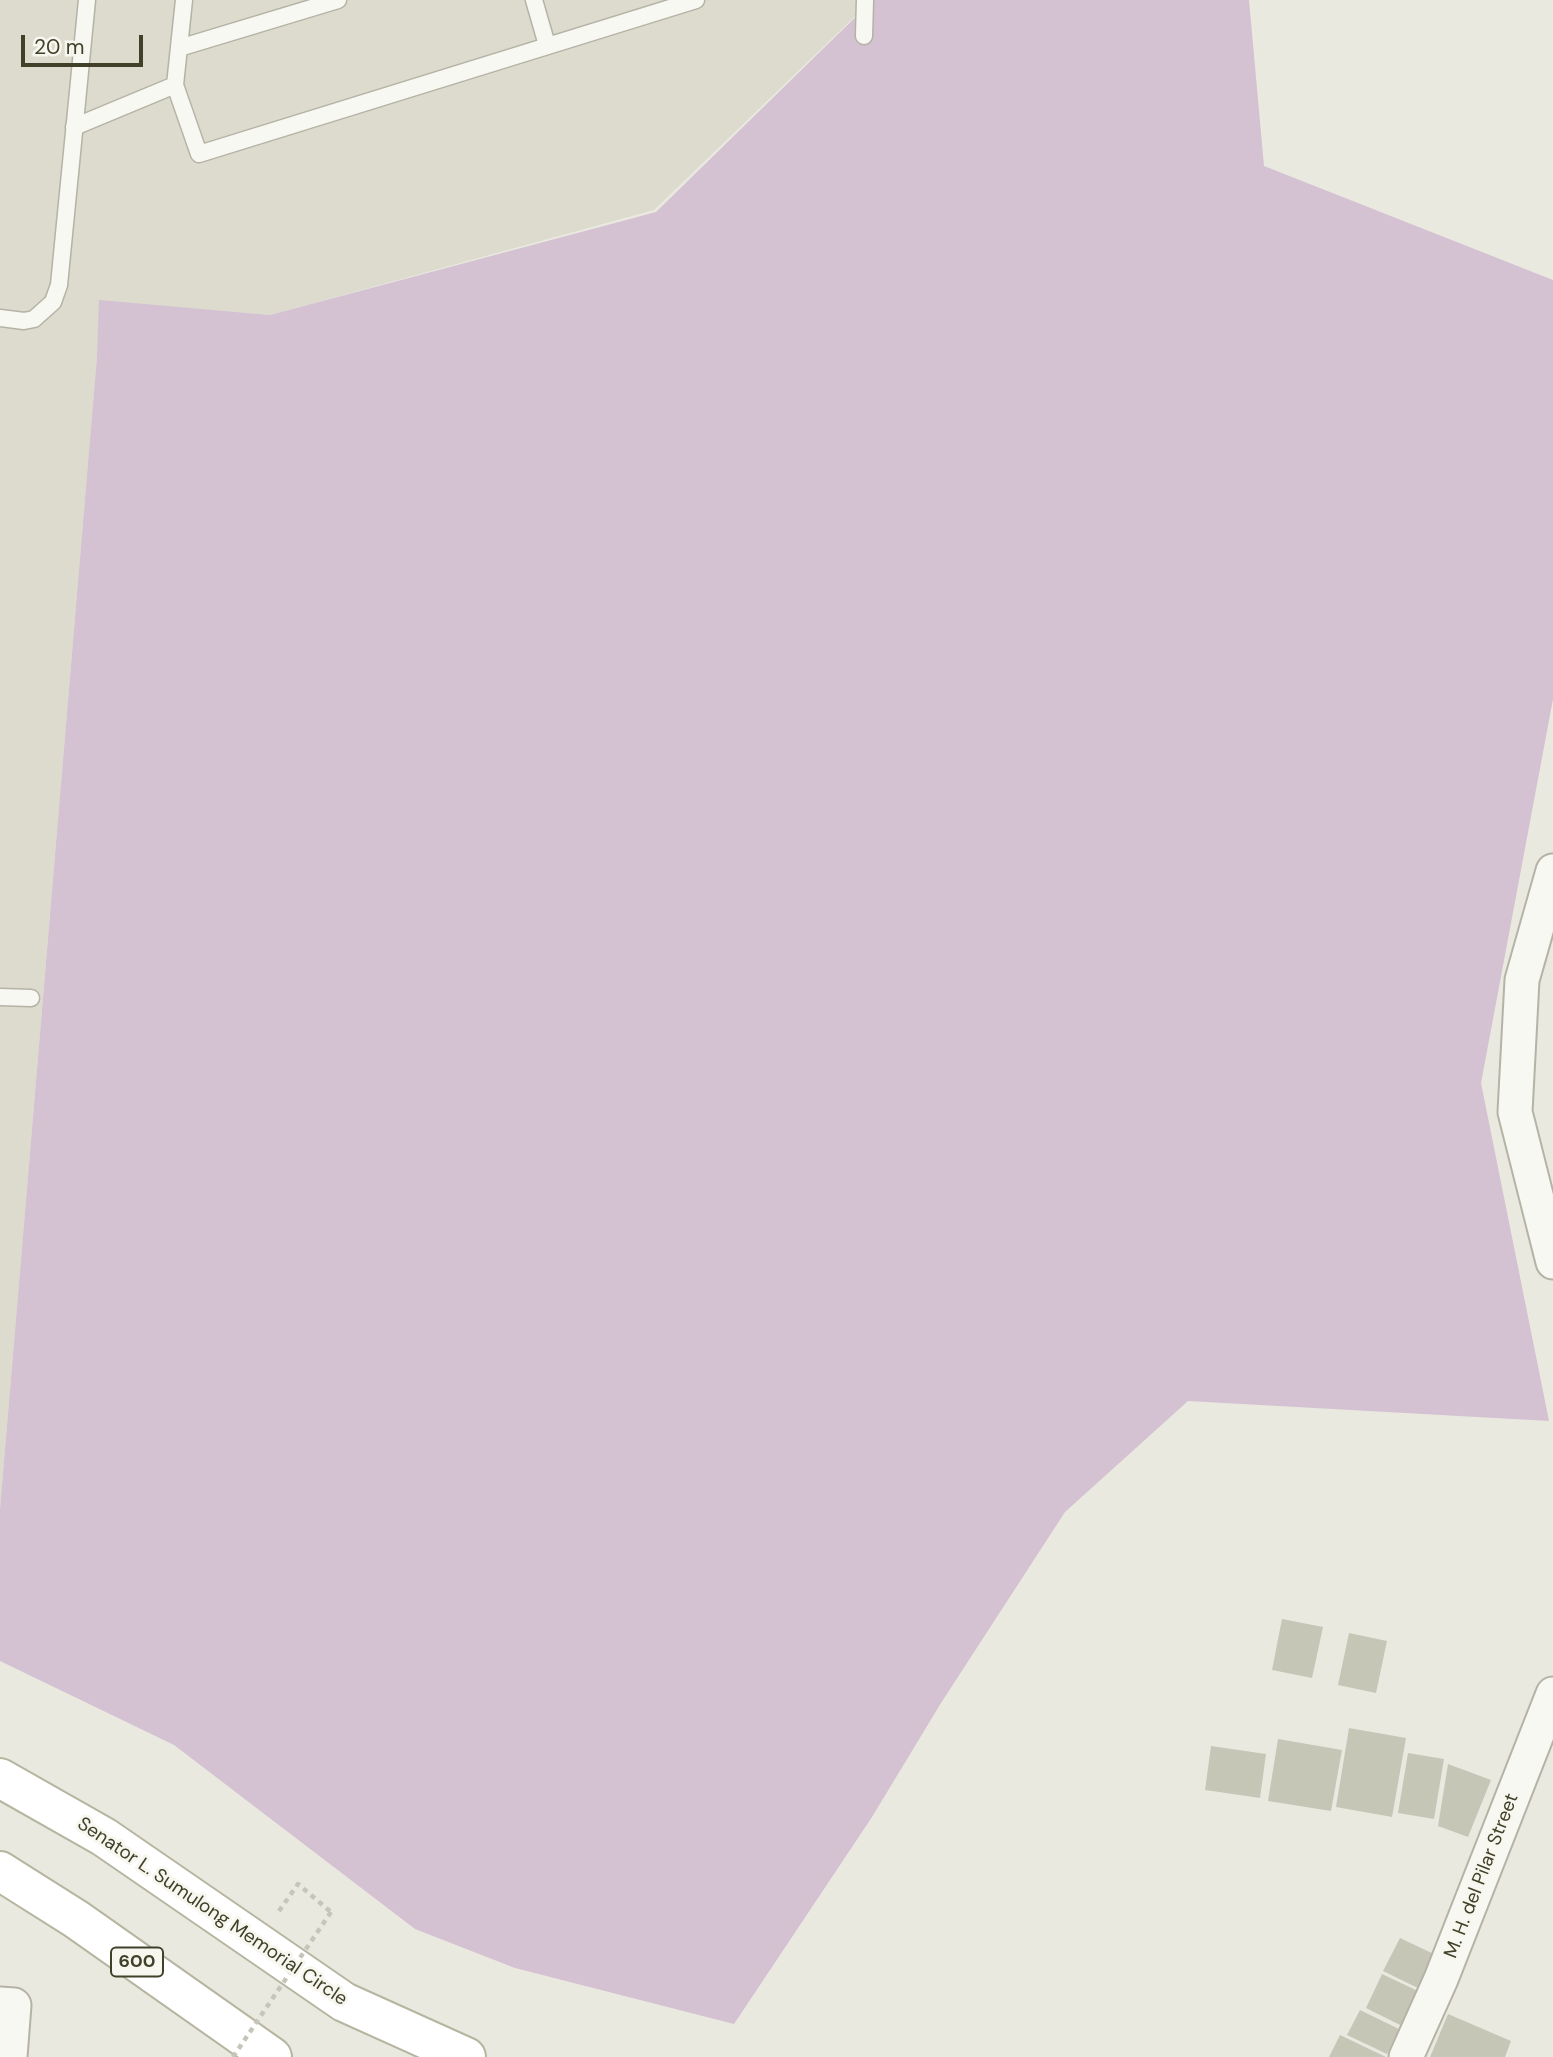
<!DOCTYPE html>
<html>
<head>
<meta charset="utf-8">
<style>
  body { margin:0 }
  #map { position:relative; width:1553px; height:2057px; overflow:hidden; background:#eae9e0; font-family:"DM Sans",sans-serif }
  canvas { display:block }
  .scale { position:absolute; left:21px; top:35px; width:122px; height:32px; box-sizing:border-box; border:4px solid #414129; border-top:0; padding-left:9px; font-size:21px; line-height:24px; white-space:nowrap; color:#414129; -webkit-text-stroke:5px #f7f7f0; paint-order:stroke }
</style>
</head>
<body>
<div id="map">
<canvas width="1553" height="2057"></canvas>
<div class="scale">20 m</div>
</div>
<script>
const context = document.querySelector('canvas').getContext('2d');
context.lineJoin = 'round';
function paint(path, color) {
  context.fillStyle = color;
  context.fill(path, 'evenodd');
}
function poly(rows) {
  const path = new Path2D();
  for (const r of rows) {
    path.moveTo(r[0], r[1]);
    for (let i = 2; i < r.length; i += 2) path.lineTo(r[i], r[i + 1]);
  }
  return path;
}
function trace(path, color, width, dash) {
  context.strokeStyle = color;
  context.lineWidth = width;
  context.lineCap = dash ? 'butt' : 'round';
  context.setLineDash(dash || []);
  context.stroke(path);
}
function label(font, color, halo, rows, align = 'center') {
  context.font = font + ' "DM Sans",sans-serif';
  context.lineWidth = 6;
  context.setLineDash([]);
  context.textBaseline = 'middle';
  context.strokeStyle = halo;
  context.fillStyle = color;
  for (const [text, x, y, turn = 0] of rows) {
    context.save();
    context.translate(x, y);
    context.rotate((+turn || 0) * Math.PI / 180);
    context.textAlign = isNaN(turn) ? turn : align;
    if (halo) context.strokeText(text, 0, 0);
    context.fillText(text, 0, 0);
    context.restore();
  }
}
paint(poly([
  [0,0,872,0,654,210,270,315,100,301,97,356,0,1509]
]), '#dcdbce');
paint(poly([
  [873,0,1249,0,1264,166,1553,280,1553,699,1481,1083,1549,1421,1188,1401,1065,1512,941,1703,872,1817,734,2024,515,1968,415,1929,174,1745,0,1661,0,1509,97,356,99,300,270,315,656,212]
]), '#d4c1d2');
paint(poly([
  [1282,1619,1323,1627,1312,1678,1272,1670],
  [1349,1633,1387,1641,1376,1693,1338,1685],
  [1349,1728,1406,1738,1392,1817,1336,1807],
  [1278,1739,1342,1750,1331,1811,1268,1801],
  [1211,1746,1266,1754,1260,1798,1205,1790],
  [1408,1753,1444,1759,1434,1819,1398,1813],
  [1448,1764,1491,1780,1468,1837,1438,1826],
  [1400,1938,1438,1956,1422,1990,1383,1971],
  [1382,1974,1420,1992,1404,2027,1366,2008],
  [1360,2010,1399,2029,1387,2054,1347,2035],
  [1448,2014,1511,2041,1505,2057,1430,2057],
  [1340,2035,1386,2057,1329,2057]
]), '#c6c6b7');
const lane = poly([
  [184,0,175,85,199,154,696,0],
  [534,0,547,45],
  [864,36,865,0],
  [179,48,338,0],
  [74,127,175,85],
  [0,318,24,321,34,319,53,302,59,285,87,0],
  [0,997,31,998]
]);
const street = poly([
  [1553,871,1522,980,1515,1112,1553,1262],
  [0,2004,14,2005,10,2057],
  [1406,2057,1441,1979,1553,1694]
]);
const primary = poly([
  [0,1778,104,1837,344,2002,466,2057],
  [0,1871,76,1919,272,2057]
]);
trace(lane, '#b4b3a5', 19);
trace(street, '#b4b3a5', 37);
trace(primary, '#b6b59f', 42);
trace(poly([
  [279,1911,298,1884,331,1912]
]), '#c5c5ba', 4.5, [5, 5]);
trace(lane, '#f8f8f3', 16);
trace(street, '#f8f8f3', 33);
trace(primary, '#fff', 38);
trace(poly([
  [233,2057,331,1912]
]), '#c5c5ba', 4.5, [5, 5]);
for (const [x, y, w] of [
  [137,1962,52]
]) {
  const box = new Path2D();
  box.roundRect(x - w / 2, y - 14.5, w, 29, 5);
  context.fillStyle = '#f7f7f0';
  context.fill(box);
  trace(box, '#414129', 2);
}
label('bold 18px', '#414129', null, [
  ["600",137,1962]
]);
label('19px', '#414129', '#f7f7f0', [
  ["M. H. del Pilar Street",1482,1876,-69],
  ["Senator L. Sumulong Memorial Circle",212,1912,34]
]);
</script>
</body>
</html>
